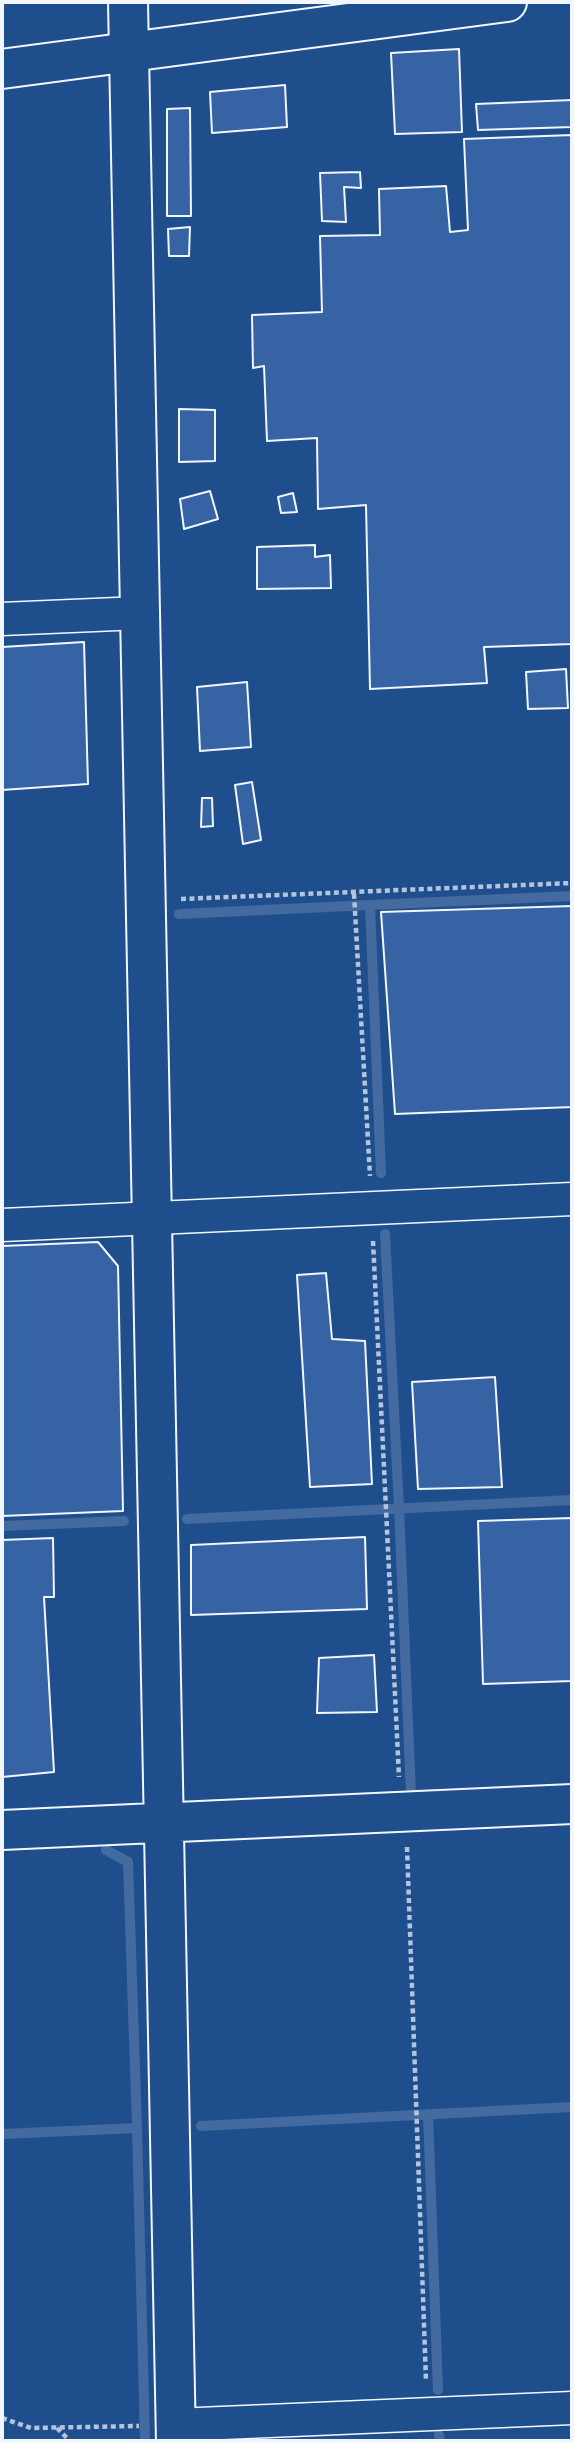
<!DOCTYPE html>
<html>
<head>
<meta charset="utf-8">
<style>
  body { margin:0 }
  #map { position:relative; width:574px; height:2443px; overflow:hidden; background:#1f4e8c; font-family:"DejaVu Sans",sans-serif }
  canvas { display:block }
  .frame { position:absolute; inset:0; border:4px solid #f2f6ff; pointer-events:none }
</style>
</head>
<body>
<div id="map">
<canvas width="574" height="2443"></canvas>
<div class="frame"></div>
</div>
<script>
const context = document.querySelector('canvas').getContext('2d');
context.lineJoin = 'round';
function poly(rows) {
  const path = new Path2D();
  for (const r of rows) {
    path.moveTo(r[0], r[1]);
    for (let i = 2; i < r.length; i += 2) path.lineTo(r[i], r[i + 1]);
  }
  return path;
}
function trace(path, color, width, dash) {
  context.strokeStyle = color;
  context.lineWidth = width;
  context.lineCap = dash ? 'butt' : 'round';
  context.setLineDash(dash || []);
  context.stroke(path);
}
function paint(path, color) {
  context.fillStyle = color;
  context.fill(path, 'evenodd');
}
trace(poly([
  [179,914,370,905],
  [381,1173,370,905,572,896],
  [385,1234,399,1507,411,1795],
  [187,1519,572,1500],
  [2,1526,124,1521],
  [428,2114,438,2390],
  [201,2126,572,2107],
  [137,2128,145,2441],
  [2,2134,137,2128,128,1862,106,1850],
  [439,2435,440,2441]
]), '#446ba0', 10);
const building = poly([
  [459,49,462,132,395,134,391,53,459,49],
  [285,85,287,127,212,133,210,92,285,85],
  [572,100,572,127,478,130,476,104,572,100],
  [190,108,191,216,167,216,167,109,190,108],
  [572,135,572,644,484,647,487,683,370,689,366,505,318,509,317,438,267,441,264,366,253,368,252,315,322,312,320,236,380,235,379,189,446,186,450,232,468,230,464,139,572,135],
  [360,172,361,188,344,187,346,222,322,221,320,173,360,172],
  [190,227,189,256,169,256,168,229,190,227],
  [179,409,215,410,215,461,179,462,179,409],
  [210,491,218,519,184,529,180,499,210,491],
  [293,493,297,512,281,513,278,497,293,493],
  [315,545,315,557,330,555,331,588,257,589,257,547,315,545],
  [84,642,88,784,2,790,2,647,84,642],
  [566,669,568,708,528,709,526,672,566,669],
  [247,682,251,747,200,751,197,687,247,682],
  [252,782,261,840,243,844,235,785,252,782],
  [202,798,212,798,213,826,201,827,202,798],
  [572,906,572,1107,395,1114,381,912,572,906],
  [98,1242,118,1266,123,1511,2,1516,2,1246,98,1242],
  [326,1273,332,1339,365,1341,372,1484,310,1487,297,1275,326,1273],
  [495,1377,502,1487,418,1489,412,1382,495,1377],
  [572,1518,572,1681,483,1684,478,1521,572,1518],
  [365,1537,367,1609,191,1615,191,1545,365,1537],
  [53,1538,54,1597,44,1597,54,1772,2,1777,2,1540,53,1538],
  [374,1655,377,1712,317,1713,319,1658,374,1655]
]);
paint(building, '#3563a3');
trace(building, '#f2f6ff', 2);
const street = poly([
  [2,619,140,613],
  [2,1225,572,1199],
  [175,2425,572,2408]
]);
const secondary = poly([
  [128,2,176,2441],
  [2,69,507,2],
  [2,1830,572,1804]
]);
trace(street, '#f2f6ff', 35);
trace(secondary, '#f2f6ff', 42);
trace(poly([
  [354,894,370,1176],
  [181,899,572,883],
  [373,1241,399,1777],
  [407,1847,426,2381],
  [2,2418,31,2428,139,2426],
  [57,2428,70,2441]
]), '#b3c4dc', 4.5, [5, 3.5]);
trace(street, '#1f4e8c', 32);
trace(secondary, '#1f4e8c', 38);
</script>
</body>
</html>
